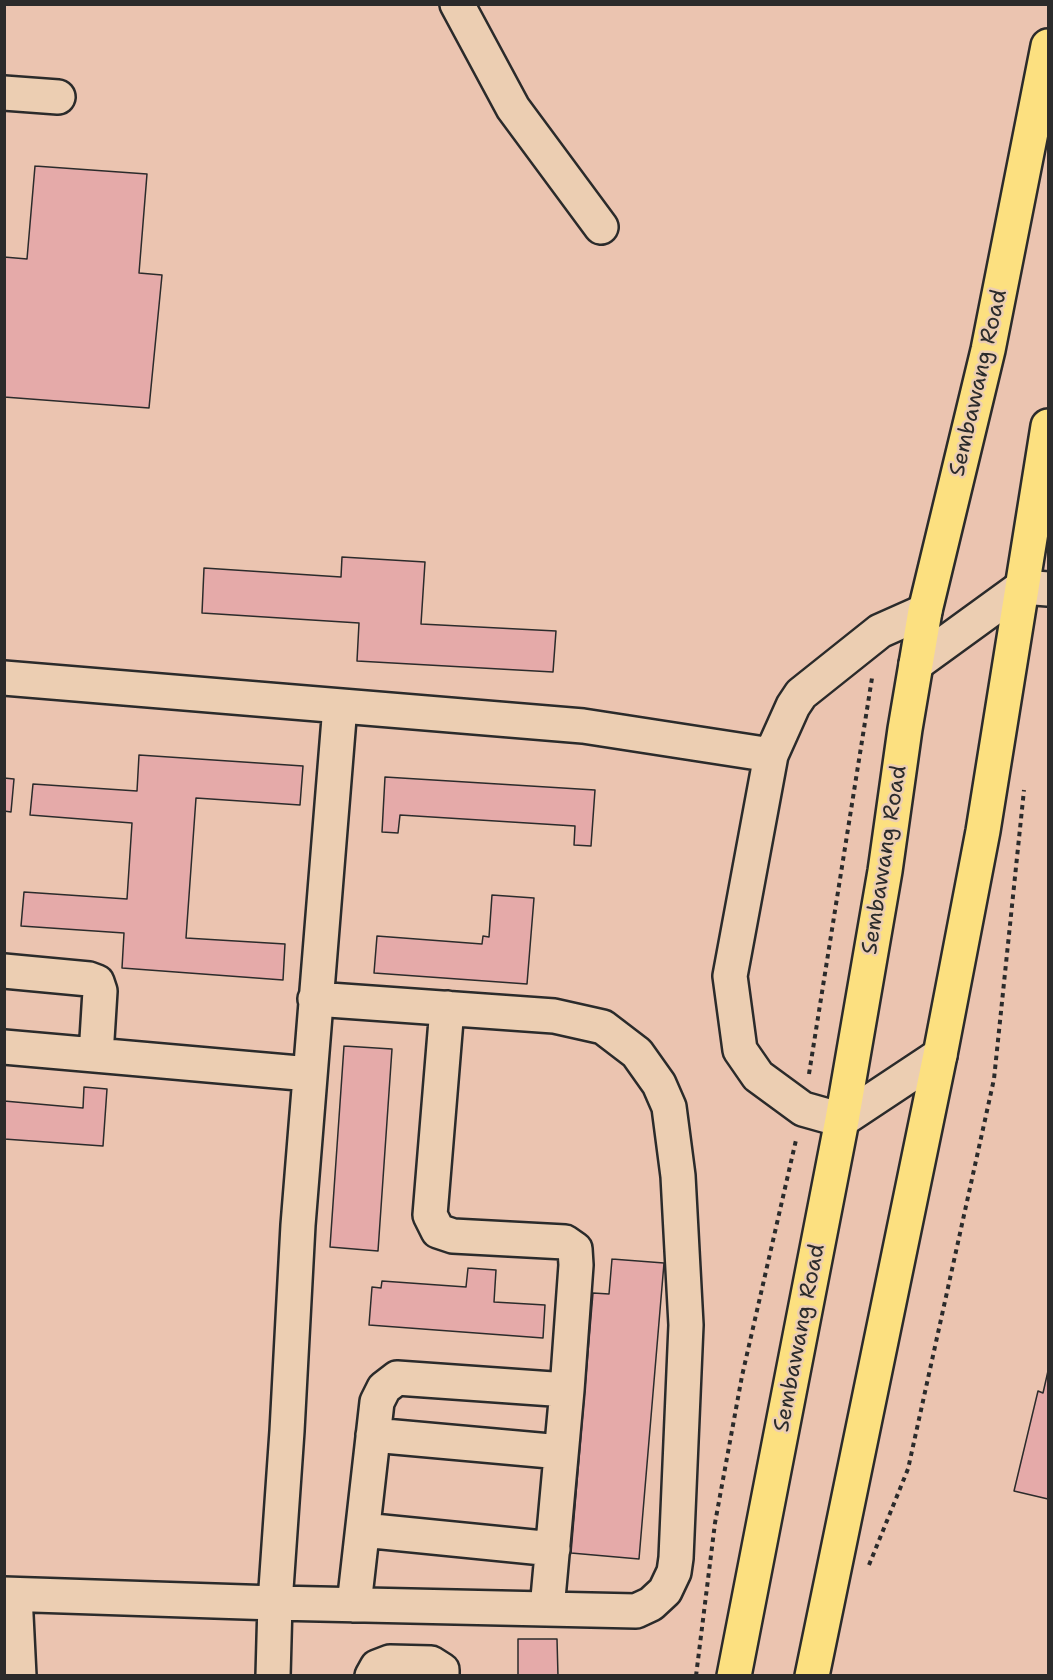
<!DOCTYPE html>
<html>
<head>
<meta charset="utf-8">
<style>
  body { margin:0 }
  #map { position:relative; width:1053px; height:1680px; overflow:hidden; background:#ebc4b0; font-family:"Shantell Sans",sans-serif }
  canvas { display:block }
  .frame { position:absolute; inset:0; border:6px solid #2b2b2b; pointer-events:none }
</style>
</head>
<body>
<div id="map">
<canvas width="1053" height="1680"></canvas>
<div class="frame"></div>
</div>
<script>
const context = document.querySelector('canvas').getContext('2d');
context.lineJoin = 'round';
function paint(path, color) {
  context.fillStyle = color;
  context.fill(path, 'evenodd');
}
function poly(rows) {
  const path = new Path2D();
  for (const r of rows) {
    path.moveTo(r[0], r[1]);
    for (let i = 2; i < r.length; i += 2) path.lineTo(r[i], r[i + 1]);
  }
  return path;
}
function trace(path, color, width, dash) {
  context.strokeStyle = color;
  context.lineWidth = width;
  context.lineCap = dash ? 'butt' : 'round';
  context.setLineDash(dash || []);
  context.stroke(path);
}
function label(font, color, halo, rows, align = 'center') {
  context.font = font + ' "Shantell Sans",sans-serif';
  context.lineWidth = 5;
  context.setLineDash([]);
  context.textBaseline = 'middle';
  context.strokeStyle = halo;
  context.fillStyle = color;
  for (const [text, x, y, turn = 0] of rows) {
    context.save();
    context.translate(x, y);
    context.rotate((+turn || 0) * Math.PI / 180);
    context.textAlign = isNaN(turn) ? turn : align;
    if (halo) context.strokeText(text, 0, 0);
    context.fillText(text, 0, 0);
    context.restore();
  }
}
const building = poly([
  [35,166,147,174,139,273,162,275,149,408,4,397,4,257,27,259,35,166],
  [342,557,425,562,421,624,556,631,553,672,357,661,359,623,202,613,204,568,341,577,342,557],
  [139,755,303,766,300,805,196,798,186,938,285,944,283,980,122,968,124,933,21,926,24,892,127,899,132,823,30,815,33,784,137,791,139,755],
  [385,777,595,790,591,846,574,845,575,826,400,815,398,833,382,832,385,777],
  [4,778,14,779,11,812,4,811,4,778],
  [492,895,534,898,527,984,374,973,377,936,482,944,483,936,489,937,492,895],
  [344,1046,392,1049,378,1251,330,1247,344,1046],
  [84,1087,107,1089,103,1146,4,1139,4,1101,83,1108,84,1087],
  [612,1259,664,1263,639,1559,571,1553,593,1293,609,1294,612,1259],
  [468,1268,496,1270,494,1302,545,1305,543,1338,369,1325,372,1287,381,1288,382,1281,466,1287,468,1268],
  [1048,1371,1048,1499,1014,1491,1038,1391,1043,1393,1048,1371],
  [518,1639,557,1639,558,1676,518,1676,518,1639]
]);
paint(building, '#e5aaa9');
trace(building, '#2b2b2b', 1.5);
const minor = poly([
  [457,4,513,108,601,227],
  [4,93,58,97],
  [925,611,880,631,801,694,793,706,771,755,730,976,740,1050,758,1076,803,1109,842,1120,940,1055],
  [916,664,1022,587,1048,589],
  [4,678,583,726,771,755],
  [4,971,89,979,97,982,100,991,96,1055],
  [447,1008,430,1215,438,1231,453,1236,565,1242,575,1249,576,1265,567,1390,547,1609],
  [4,1047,310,1074],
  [373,1435,561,1452],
  [363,1530,553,1549],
  [4,1594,275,1603,636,1611,651,1604,665,1591,674,1572,676,1558,686,1325,678,1176,669,1107,659,1084,637,1053,603,1027,554,1016,315,999],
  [15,1595,19,1676],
  [354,1605,377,1402,384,1388,397,1378,567,1390],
  [273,1676,275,1603,287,1431,298,1225,340,706],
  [372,1676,377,1667,390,1662,431,1663,442,1670,442,1676]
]);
const major = poly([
  [734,1676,842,1120,885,871,905,729,925,611,988,350,1048,46],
  [812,1676,940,1055,983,831,1048,426]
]);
trace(minor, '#2b2b2b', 38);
trace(major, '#2b2b2b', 38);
trace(poly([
  [809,1074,872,678],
  [869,1565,908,1469,994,1079,1024,790],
  [696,1676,715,1523,742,1376,796,1140]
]), '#2b2b2b', 4, [4.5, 4.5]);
trace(minor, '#ecceb2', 33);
trace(major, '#fce080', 33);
label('22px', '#2b2b2b', '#ecceb2', [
  ["Sembawang Road",979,383,-77],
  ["Sembawang Road",885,860,-81],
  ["Sembawang Road",800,1338,-79]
]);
</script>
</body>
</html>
